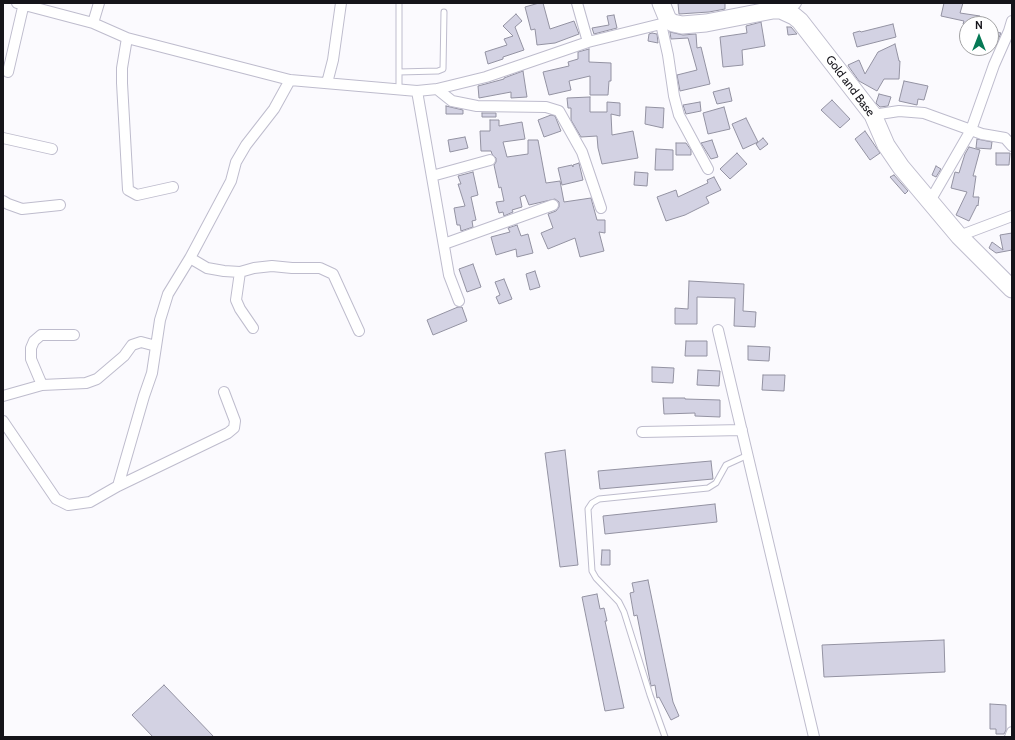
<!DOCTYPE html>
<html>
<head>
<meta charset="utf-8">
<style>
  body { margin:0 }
  #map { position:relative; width:1015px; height:740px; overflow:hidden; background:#fbfafe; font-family:Cabin,sans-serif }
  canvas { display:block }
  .frame { position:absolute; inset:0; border:4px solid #15141a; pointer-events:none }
  .north { position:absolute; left:959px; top:16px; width:40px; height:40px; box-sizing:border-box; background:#fff; border:1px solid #a1a1a3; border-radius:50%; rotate:0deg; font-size:11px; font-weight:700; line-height:16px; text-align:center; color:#15141a }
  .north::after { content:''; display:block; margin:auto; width:14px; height:18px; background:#067955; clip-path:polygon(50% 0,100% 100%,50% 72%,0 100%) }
</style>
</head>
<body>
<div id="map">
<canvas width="1015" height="740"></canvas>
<div class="frame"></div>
<div class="north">N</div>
</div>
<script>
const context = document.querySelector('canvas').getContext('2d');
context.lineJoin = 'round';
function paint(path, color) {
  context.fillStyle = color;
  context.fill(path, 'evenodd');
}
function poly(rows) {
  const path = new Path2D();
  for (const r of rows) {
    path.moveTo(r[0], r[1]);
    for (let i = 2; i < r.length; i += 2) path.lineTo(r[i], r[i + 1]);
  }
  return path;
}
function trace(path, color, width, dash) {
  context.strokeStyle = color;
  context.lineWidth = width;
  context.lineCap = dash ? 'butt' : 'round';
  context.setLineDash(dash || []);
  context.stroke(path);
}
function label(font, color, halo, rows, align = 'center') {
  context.font = font + ' Cabin,sans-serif';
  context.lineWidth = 3.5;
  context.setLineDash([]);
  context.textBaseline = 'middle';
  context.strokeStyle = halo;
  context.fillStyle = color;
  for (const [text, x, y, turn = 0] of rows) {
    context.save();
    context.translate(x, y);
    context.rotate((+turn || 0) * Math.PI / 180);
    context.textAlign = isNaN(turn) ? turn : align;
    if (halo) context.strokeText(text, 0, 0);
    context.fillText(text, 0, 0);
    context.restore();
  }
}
const building = poly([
  [539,3,543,3,550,29,574,21,579,34,555,43,537,45,535,29,531,30,525,7,539,3],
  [678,3,725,3,725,9,709,12,679,14,678,3],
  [944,3,963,3,960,13,980,16,979,24,963,24,964,21,941,16,944,3],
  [516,14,522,21,515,27,524,50,503,57,503,59,488,64,485,52,507,45,504,39,513,36,503,26,516,14],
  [614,15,617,28,594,34,592,28,609,25,607,16,614,15],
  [761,22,765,46,742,50,743,65,723,67,720,37,747,33,746,26,761,22],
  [893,24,896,37,857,47,853,33,860,31,861,32,893,24],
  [787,27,791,27,797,34,788,35,787,27],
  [991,31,1001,33,998,40,991,38,991,31],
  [670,32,683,35,696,34,697,48,701,47,710,84,680,91,677,75,697,70,688,38,671,39,670,32],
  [652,33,657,34,658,43,648,41,649,34,652,33],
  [895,44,899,61,900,61,899,79,884,79,877,91,859,81,849,67,848,65,859,60,865,74,878,52,895,44],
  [589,49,589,62,611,63,611,81,609,81,608,95,590,95,590,76,569,81,571,90,549,95,543,72,569,66,568,62,578,59,578,52,589,49],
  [523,71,527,97,511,98,511,92,479,98,478,86,504,79,504,78,523,71],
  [904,81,928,86,924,100,918,99,917,105,899,101,904,81],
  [729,88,732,101,717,104,713,92,729,88],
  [879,94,891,97,888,106,880,107,876,103,879,94],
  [590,97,590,112,607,112,607,102,620,103,620,116,611,114,612,135,633,131,638,158,602,164,598,148,597,136,581,137,571,120,571,108,568,108,567,98,590,97],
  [832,100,850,119,840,128,821,110,832,100],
  [700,102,701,111,686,114,683,105,700,102],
  [446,106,463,110,463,114,446,114,446,106],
  [646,107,664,108,663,128,645,124,646,107],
  [724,107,730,129,708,134,703,113,724,107],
  [482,113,496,113,496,117,482,117,482,113],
  [551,115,555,116,561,131,544,137,538,120,551,115],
  [746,118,758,142,743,149,732,124,746,118],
  [490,120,499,120,499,126,522,122,525,139,503,142,507,157,528,154,528,140,538,140,546,183,560,181,564,202,591,198,597,220,605,220,605,233,599,232,604,251,580,257,575,238,548,249,541,233,553,228,548,214,556,211,559,207,559,202,555,199,529,205,525,195,520,197,522,207,512,210,513,212,504,216,503,212,499,213,496,202,504,201,501,187,499,188,494,165,496,162,496,158,492,154,491,151,481,151,480,131,490,131,490,120],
  [865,131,880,153,870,160,855,139,865,131],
  [465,137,468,148,450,152,448,140,465,137],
  [763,138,768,144,760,150,756,144,763,138],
  [977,139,992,142,991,149,976,148,977,139],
  [712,140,718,157,711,159,701,143,712,140],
  [676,143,686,143,691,150,691,155,676,155,676,143],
  [969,147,980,150,973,176,976,176,973,197,979,197,978,206,977,205,969,221,956,215,967,192,951,188,955,172,959,173,965,154,969,147],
  [656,149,673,150,673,170,655,170,656,149],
  [737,153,747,164,730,179,720,169,737,153],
  [996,153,1010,153,1009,165,996,165,996,153],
  [579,163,583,180,562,185,558,168,572,165,573,167,573,165,579,163],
  [936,166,941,169,936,177,932,175,936,166],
  [473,172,478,195,471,197,476,220,472,221,473,227,461,231,460,225,457,225,454,208,465,206,458,184,461,184,458,176,473,172],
  [635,172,648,173,647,186,634,185,635,172],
  [894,175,908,191,905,194,890,177,894,175],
  [714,177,721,190,706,197,709,203,685,215,666,221,657,197,676,190,678,197,708,183,707,180,714,177],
  [517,225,521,236,528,234,533,253,517,257,516,249,496,255,491,237,510,232,508,228,517,225],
  [1012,233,1012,250,996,253,989,248,992,242,1003,250,1000,235,1012,233],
  [473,264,481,287,467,292,459,269,473,264],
  [535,271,540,287,530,290,526,274,535,271],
  [504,279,512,299,499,304,496,297,500,295,495,282,504,279],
  [689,281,744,284,743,311,756,312,755,327,734,326,735,298,697,297,697,324,675,324,675,308,688,309,689,281],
  [458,307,462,307,467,321,433,335,427,320,458,307],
  [686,341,707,341,707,356,685,356,686,341],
  [748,346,770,347,769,361,748,360,748,346],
  [652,367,674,368,673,383,652,382,652,367],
  [698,370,720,371,719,386,697,385,698,370],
  [763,375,785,375,784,391,762,390,763,375],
  [663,398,685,398,685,399,720,400,720,417,695,416,695,413,664,414,663,398],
  [565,450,578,565,560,567,545,453,565,450],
  [711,461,713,479,600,489,598,471,711,461],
  [715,504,717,522,605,534,603,516,715,504],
  [602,550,610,550,610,565,601,565,602,550],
  [648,580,673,702,679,716,671,720,659,697,657,698,655,685,651,686,637,615,634,616,630,593,634,592,632,583,648,580],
  [597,594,600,609,604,608,607,621,605,621,624,708,605,711,582,597,597,594],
  [944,640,945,672,824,677,822,645,944,640],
  [164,685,214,737,153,737,132,715,164,685],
  [990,704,1006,705,1006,730,1004,734,996,734,996,729,990,729,990,704]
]);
paint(building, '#d3d2e3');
trace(building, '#9392a2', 1);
const service = poly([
  [399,72,438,71,443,69,444,12],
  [399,89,399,3],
  [665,737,650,695,624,612,619,602,596,578,592,571,588,509,592,503,599,499,708,488,716,483,726,465,748,455]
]);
const minor = poly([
  [17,3,93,23,127,38,290,80,417,91,437,89,486,77,588,42,661,24,668,20],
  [577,3,588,42],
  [788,12,796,3],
  [93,23,99,3],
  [661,24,668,55,674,96,679,115,708,169],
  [127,38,122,68,122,83,128,190,137,195,173,187],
  [8,72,24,3],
  [327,83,333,60,341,3],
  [437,89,452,101,477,106,546,107,559,111,582,152,601,208],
  [417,91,449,275,459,301],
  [873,115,899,111,924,113,982,134,1005,138,1012,146],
  [3,138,52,149],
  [432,176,490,160],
  [3,201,8,204,22,209,60,205],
  [930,201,971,130,994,65,1009,31,1012,21],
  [959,236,1012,216],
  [444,244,553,205],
  [190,258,207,268,224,271,240,272,254,268,272,266,292,268,320,268,333,274,359,331],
  [240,272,236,300,240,309,253,328],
  [718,330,814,737],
  [42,385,31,359,31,348,34,341,41,335,74,335],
  [3,396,42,385,86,383,97,379,124,356,132,345,141,342,156,346],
  [3,421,56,499,68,505,90,502,118,486,144,396,152,373,160,320,168,294,190,258,231,181,236,162,246,145,274,109,290,80],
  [642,432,742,430],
  [118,486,228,433,234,428,235,421,224,392],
  [1010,737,1012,732]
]);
const primary = poly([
  [661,3,668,20,673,23,682,25,706,23,773,10,781,10,794,16,800,21,873,115,886,145,901,167,959,236,1012,289]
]);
trace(service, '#bebccd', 7);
trace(minor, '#bebccd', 12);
trace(primary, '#bebccd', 19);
trace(service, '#fff', 5);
trace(minor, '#fff', 10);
trace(primary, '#fff', 17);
label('12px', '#15141a', '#fff', [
  ["Gold and Base",850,86,53]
]);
</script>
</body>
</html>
